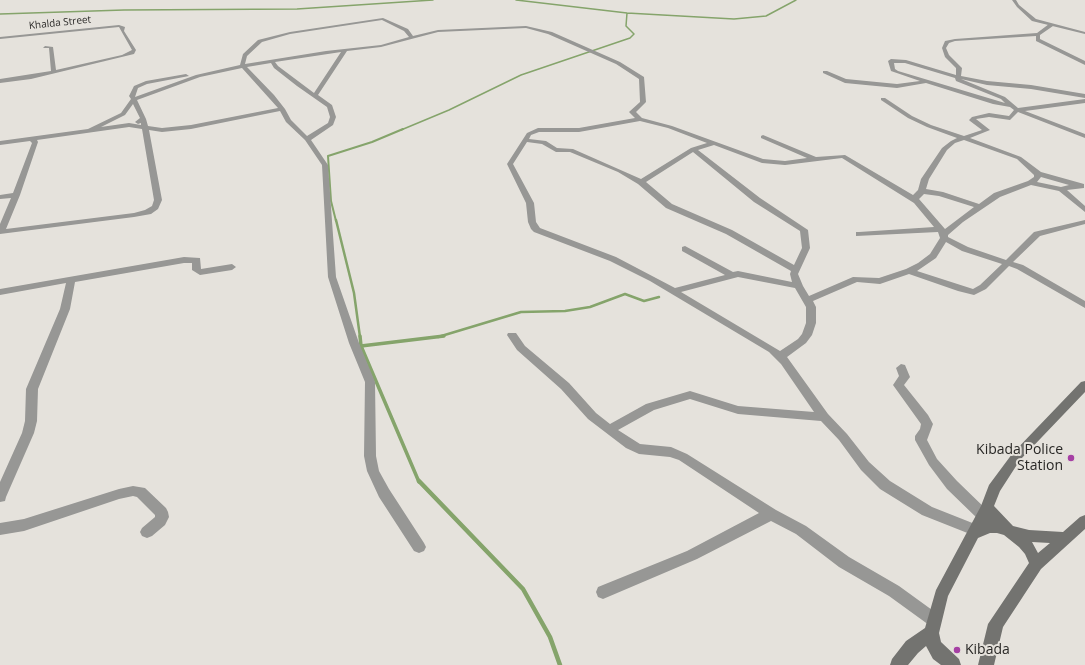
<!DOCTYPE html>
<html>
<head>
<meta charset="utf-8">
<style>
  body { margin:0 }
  canvas { display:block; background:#e5e2dc }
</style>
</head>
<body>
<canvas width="1085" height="665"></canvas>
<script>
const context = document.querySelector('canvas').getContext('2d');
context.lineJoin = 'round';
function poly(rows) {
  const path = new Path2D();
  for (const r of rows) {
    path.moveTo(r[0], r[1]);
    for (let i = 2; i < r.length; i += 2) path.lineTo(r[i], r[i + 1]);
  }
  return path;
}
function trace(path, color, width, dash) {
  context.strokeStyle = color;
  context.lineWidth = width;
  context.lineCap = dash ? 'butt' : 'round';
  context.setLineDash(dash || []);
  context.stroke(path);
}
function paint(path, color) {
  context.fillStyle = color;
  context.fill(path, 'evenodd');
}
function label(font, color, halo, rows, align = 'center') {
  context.font = font + ' "Open Sans",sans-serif';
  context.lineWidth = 4;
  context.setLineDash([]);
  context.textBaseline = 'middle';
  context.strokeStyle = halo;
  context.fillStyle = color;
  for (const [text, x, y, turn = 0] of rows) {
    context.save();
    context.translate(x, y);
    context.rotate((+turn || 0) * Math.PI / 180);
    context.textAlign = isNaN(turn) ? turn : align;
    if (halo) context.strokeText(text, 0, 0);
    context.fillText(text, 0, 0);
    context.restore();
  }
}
trace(poly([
  [516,0,627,13,734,19,766,16,796,0],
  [0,14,124,10,297,9,433,0],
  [401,130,449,110,521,75,630,38,634,34,626,26,627,13]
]), '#85a46b', 1.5);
trace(poly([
  [336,221,331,201,328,156,372,142,403,129]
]), '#85a46b', 2);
trace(poly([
  [336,220,354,293,360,337],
  [438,337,521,312,565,311,590,307,625,294,644,301,659,297]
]), '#85a46b', 2.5);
trace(poly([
  [360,336,361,346,419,482],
  [361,346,444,336]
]), '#85a46b', 3.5);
trace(poly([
  [419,481,523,589,550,637,560,665]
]), '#85a46b', 4.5);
paint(poly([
  [383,18,408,29,413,36,438,30,526,26,552,32,620,62,644,77,646,102,636,112,642,118,672,126,763,159,785,161,807,158,761,138,761,136,763,135,816,157,845,155,913,195,918,190,921,179,942,148,951,141,957,138,927,127,908,118,881,100,881,98,885,98,912,116,931,125,964,136,982,130,970,121,969,120,972,117,989,113,1009,116,1014,110,1010,107,993,104,926,83,897,88,845,83,823,73,823,71,827,71,846,79,897,84,920,81,891,71,888,61,891,59,906,60,956,75,956,68,945,57,942,48,945,41,955,39,1037,33,1049,24,1053,24,1053,26,1040,35,1040,39,1085,61,1085,65,1036,41,1036,36,955,41,949,43,946,48,949,55,962,68,961,76,987,81,1031,85,1085,94,1085,98,1031,89,987,85,961,79,1005,97,1018,108,1085,99,1085,103,1025,111,1085,134,1085,138,1018,112,1010,120,989,117,976,119,990,130,970,138,1021,157,1041,172,1084,184,1084,188,1067,190,1085,206,1085,212,1059,191,1031,185,1000,197,963,222,948,235,948,237,968,247,1006,260,1034,232,1085,220,1085,224,1040,236,1013,262,1023,265,1085,301,1085,308,1017,269,1009,266,986,289,974,295,958,291,909,274,880,284,857,282,813,301,816,307,816,323,812,335,806,343,787,357,828,414,847,434,869,462,890,481,932,507,980,526,982,530,980,534,975,536,922,515,880,489,861,470,839,440,821,421,738,414,690,399,654,410,618,430,640,444,671,447,687,454,776,510,806,526,849,557,899,586,939,615,942,620,939,625,934,627,929,625,889,596,839,567,796,534,771,521,697,559,603,599,598,597,596,592,598,587,687,551,759,513,679,460,670,457,639,454,626,448,588,419,561,389,517,350,507,335,508,333,516,333,525,346,569,383,596,413,610,424,646,404,690,391,738,406,814,412,781,364,769,352,650,281,610,261,534,232,531,229,528,222,526,203,507,164,527,133,538,128,579,128,635,118,629,112,640,102,639,79,616,64,548,34,526,28,438,32,381,47,347,51,318,95,332,105,336,117,333,125,311,140,328,165,336,277,359,343,375,382,376,456,379,471,389,489,424,543,426,547,424,551,419,553,414,551,379,497,367,471,364,456,365,382,349,343,328,277,322,165,305,140,286,122,280,111,191,129,162,132,149,130,162,200,158,209,151,214,134,217,0,234,0,224,11,198,0,199,0,195,13,193,32,143,30,141,0,145,0,141,88,129,121,113,131,99,129,96,134,86,146,81,186,74,189,76,147,84,138,88,135,97,196,75,240,65,243,54,258,40,290,32,383,18],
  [382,20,404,31,409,37,381,45,326,51,245,64,247,56,262,42,290,34,382,20],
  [341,52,314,93,278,66,275,62,341,52],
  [271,63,274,68,297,86,327,107,330,117,328,123,307,136,291,120,285,109,274,95,247,67,271,63],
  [894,63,905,63,955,78,956,81,1001,99,1005,103,898,71,895,69,894,63],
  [242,68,278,108,191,125,162,128,148,126,146,119,137,100,200,77,242,68],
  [133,104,140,118,135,122,138,124,141,123,141,125,129,123,101,127,125,115,133,104],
  [640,121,668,128,707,143,691,148,641,179,573,149,557,148,546,141,529,139,531,135,539,132,579,132,640,121],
  [129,127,142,129,154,200,152,206,145,210,134,213,6,229,20,195,38,142,37,140,129,127],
  [964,140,1017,159,1034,175,1034,177,1028,181,994,193,979,204,943,192,926,189,929,179,947,150,955,143,964,140],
  [527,142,542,144,556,152,570,152,618,172,638,184,666,208,726,234,791,271,790,274,792,282,738,271,733,272,685,246,682,247,682,251,725,275,675,288,616,257,540,228,536,222,534,203,513,164,527,142],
  [714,145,762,163,785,165,842,158,914,203,934,227,859,232,856,232,856,236,938,232,940,238,930,254,918,263,906,269,879,278,853,277,809,296,803,286,798,274,810,248,808,230,760,198,698,150,714,145],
  [693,152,754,202,800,231,802,248,794,265,732,230,672,204,646,182,693,152],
  [1041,177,1069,185,1061,187,1037,182,1041,177],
  [924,194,939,196,974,207,945,229,919,199,924,194],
  [946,242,962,251,1002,264,980,285,973,289,917,271,936,258,946,242],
  [738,277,795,288,806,307,806,323,802,334,798,339,780,351,681,292,738,277],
  [119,25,125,27,124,31,136,50,134,54,31,79,0,83,0,79,51,71,49,48,43,48,45,46,53,47,56,70,122,55,132,50,119,27,0,39,0,37,119,25],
  [184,257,200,258,201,269,232,264,236,267,232,270,200,275,192,270,192,263,184,263,75,282,70,309,38,389,37,421,34,433,6,497,5,501,0,502,0,482,22,433,25,421,26,389,60,309,66,283,0,295,0,289,184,257],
  [901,364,905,365,910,377,904,385,928,415,933,424,927,440,937,459,957,481,988,511,990,515,988,519,983,521,978,519,947,489,929,465,915,440,915,436,920,429,921,424,893,385,899,376,896,368,901,364],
  [133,486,145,488,166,508,168,512,169,517,165,525,152,536,147,538,142,536,140,532,142,528,155,517,155,515,137,497,133,496,119,499,24,531,0,535,0,523,24,519,119,489,133,486]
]), '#979795');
paint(poly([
  [1012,0,1016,0,1019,5,1036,19,1085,32,1085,34,1032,21,1017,7,1012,0]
]), '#979795');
paint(poly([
  [1085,381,1085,392,1020,460,1000,491,994,506,1013,526,1029,530,1063,532,1080,517,1085,515,1085,529,1041,569,1003,627,994,665,978,665,988,624,1029,563,1025,554,1019,547,1004,535,997,533,990,533,978,538,948,596,939,633,941,642,959,659,961,665,941,665,933,659,926,646,918,653,908,665,890,665,892,659,906,641,925,628,936,590,981,506,989,485,1012,454,1081,382,1085,381],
  [1032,542,1050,543,1038,553,1032,542]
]), '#737370');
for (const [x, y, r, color] of [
  [1071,458,4,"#a640a4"],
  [957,650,4,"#a640a4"]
]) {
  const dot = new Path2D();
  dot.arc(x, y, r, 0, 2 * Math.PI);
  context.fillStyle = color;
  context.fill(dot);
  trace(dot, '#e5e2dc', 1.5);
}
label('10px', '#292826', '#e5e2dc', [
  ["Khalda Street",60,23,-6]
]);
label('14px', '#292826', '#e5e2dc', [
  ["Kibada Police",1063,450],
  ["Station",1063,466],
  ["Kibada",965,650,"left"]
], 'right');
</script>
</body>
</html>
